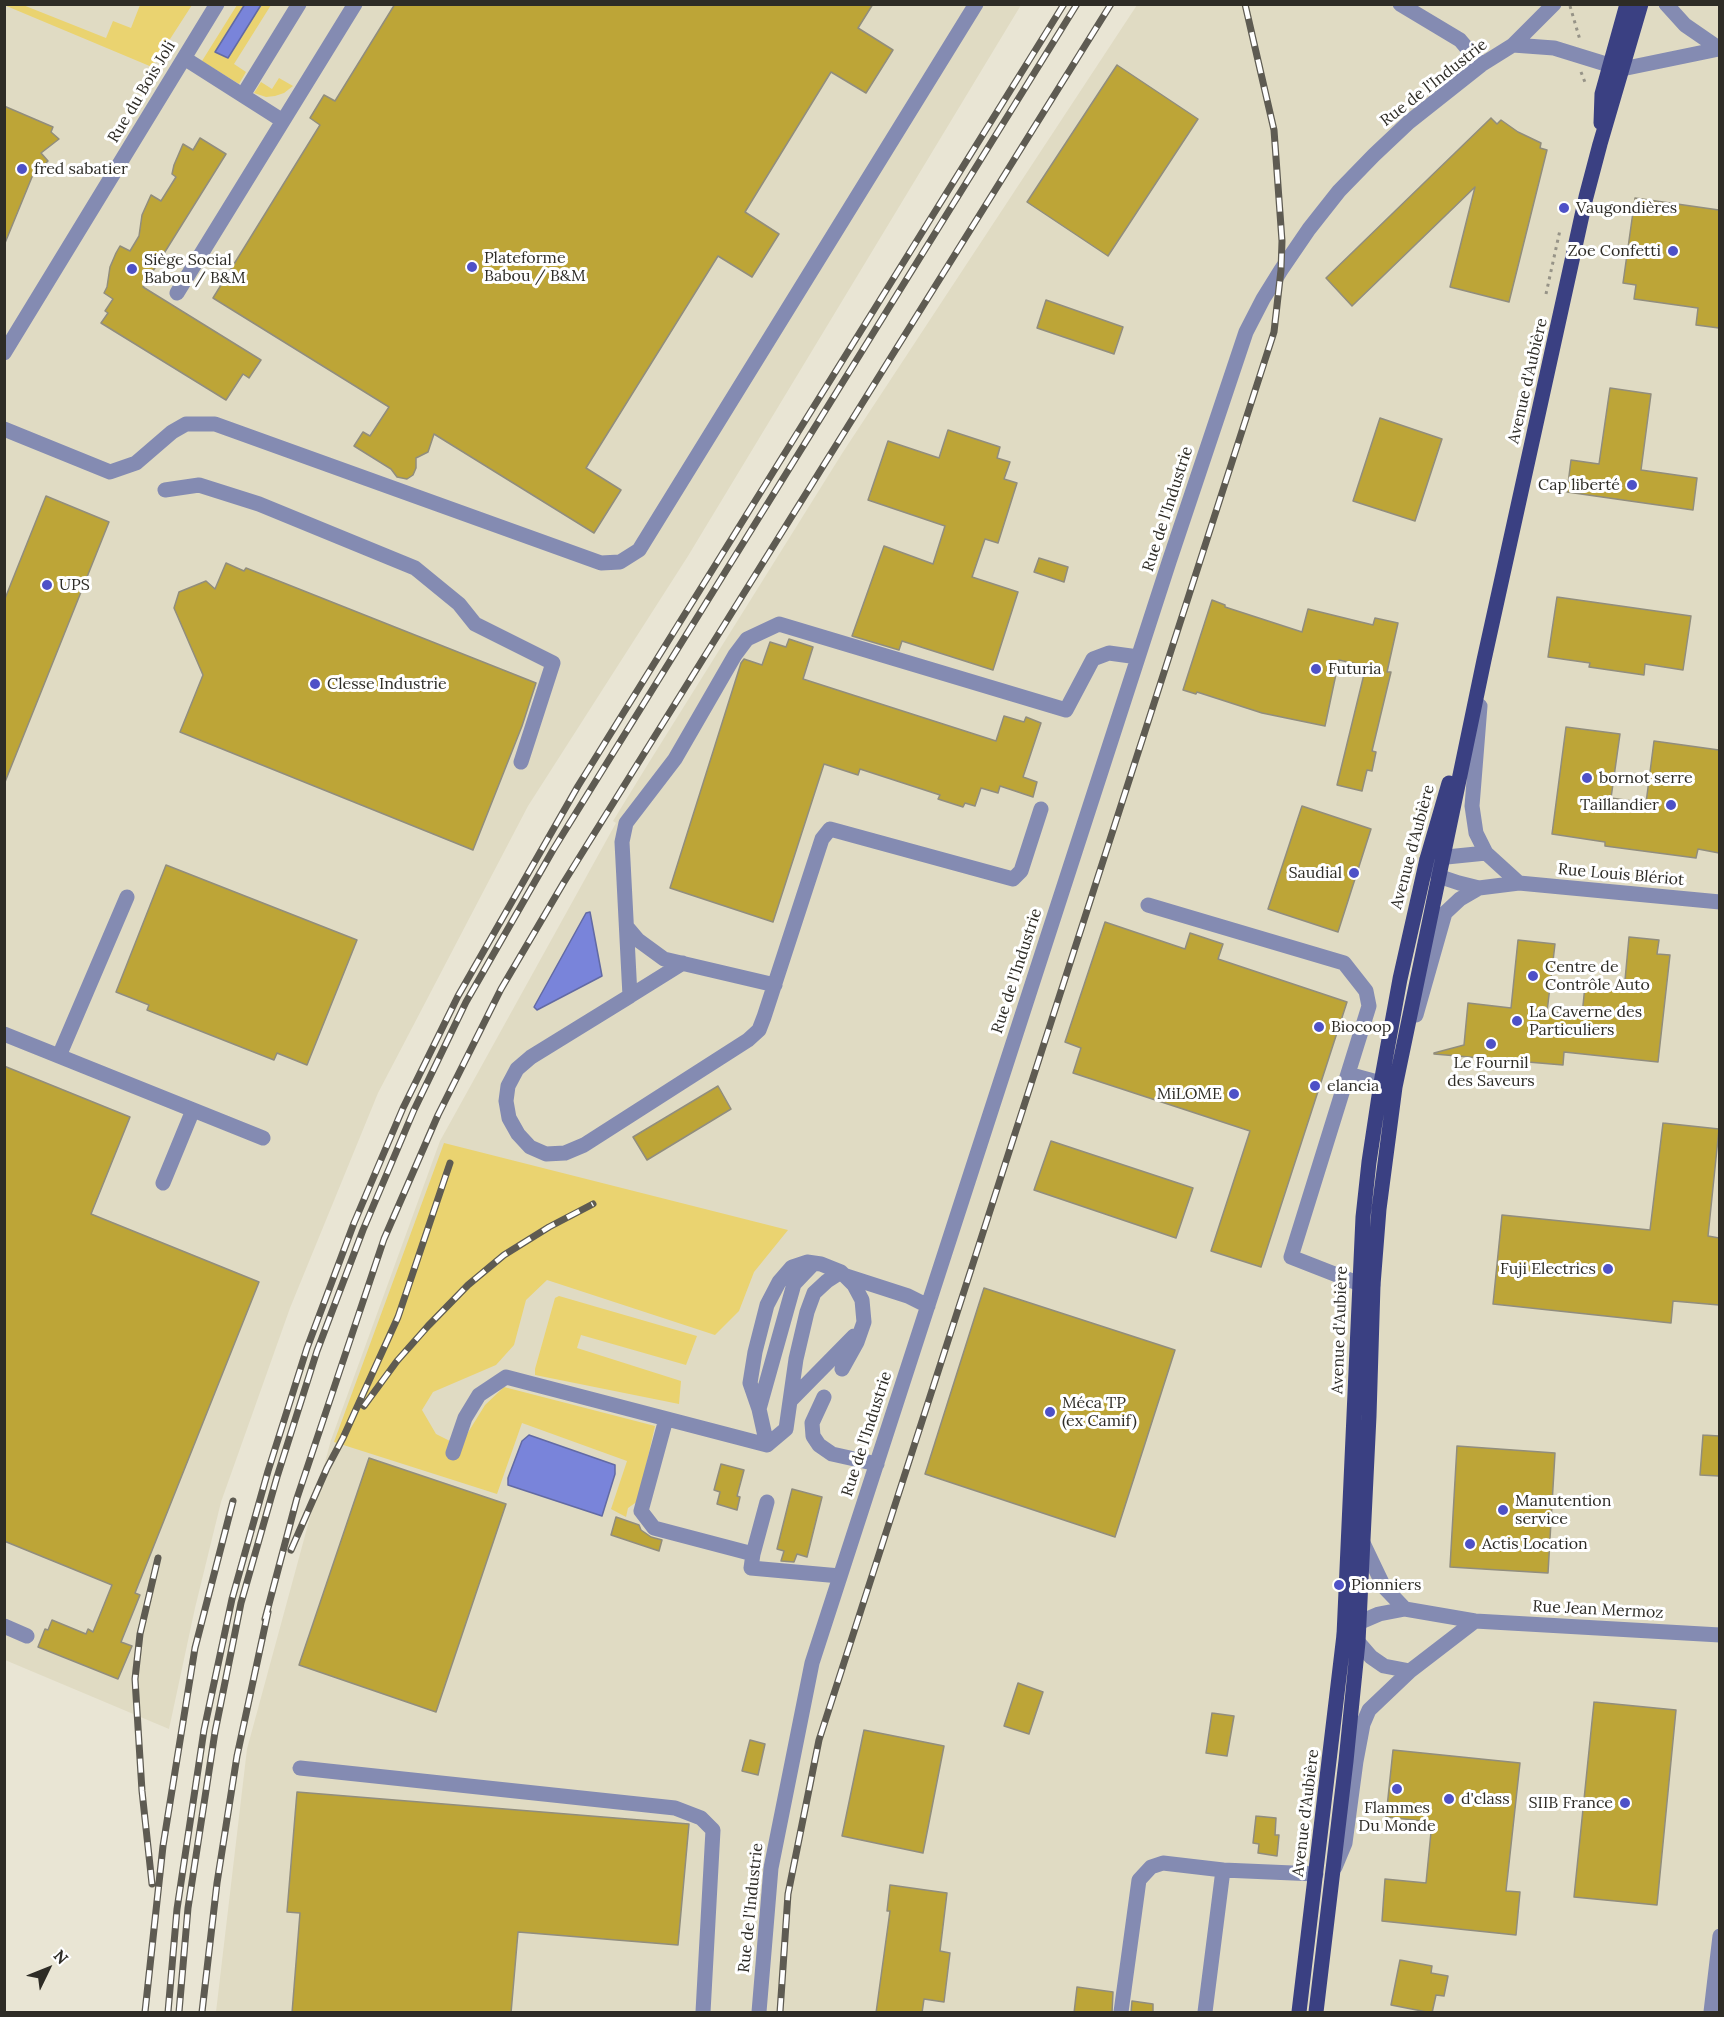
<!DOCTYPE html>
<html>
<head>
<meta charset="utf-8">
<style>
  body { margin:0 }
  #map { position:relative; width:1724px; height:2017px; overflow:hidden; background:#e9e5d4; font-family:Lora,serif }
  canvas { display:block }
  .frame { position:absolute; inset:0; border:6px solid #2e2c26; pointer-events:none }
  .north { position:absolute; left:18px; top:1939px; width:60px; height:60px; -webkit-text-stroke:4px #fff; paint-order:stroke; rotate:47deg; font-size:16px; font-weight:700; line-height:24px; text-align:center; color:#2e2c26 }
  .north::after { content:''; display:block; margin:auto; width:21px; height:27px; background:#2e2c26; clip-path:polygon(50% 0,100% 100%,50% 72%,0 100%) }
</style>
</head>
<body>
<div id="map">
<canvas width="1724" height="2017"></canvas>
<div class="frame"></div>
<div class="north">N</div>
</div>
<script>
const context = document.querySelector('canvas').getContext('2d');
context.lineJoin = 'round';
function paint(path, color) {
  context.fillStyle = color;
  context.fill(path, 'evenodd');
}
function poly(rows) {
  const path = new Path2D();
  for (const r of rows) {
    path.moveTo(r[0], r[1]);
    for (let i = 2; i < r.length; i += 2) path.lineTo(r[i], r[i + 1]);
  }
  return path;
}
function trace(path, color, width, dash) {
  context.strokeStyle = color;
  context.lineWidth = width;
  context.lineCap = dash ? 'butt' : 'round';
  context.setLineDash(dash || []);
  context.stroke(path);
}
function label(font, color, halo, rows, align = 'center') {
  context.font = font + ' Lora,serif';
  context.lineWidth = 6;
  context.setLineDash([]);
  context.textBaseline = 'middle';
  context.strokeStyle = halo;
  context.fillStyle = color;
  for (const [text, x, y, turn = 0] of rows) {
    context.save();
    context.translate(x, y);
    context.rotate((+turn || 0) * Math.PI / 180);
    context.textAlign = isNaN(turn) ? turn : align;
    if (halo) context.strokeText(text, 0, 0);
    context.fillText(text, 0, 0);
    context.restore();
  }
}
paint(poly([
  [4,5,1021,5,688,556,528,806,378,1093,290,1308,221,1502,195,1608,169,1729,5,1660],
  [1137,5,1719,5,1719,2012,216,2012,247,1749,331,1440,440,1141,616,823,613,821,648,764,843,452]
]), '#e0dbc3');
paint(poly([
  [4,5,23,5,106,38,113,21,131,28,140,5,192,5,152,67],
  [237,5,271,5,234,64,246,72,239,84,202,61],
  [279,78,293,86,284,93,275,96,266,97,254,93,261,82,272,89],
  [444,1143,788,1230,754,1272,739,1311,715,1335,547,1280,526,1300,514,1345,496,1365,433,1392,422,1410,436,1434,450,1441,464,1439,485,1405,504,1387,655,1426,638,1501,628,1508,626,1517,611,1509,627,1461,522,1423,497,1494,334,1442],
  [559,1296,697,1336,686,1365,581,1335,577,1348,681,1381,679,1404,535,1375,535,1369,555,1298]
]), '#ead370');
const water = poly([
  [245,4,261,5,228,58,215,52,245,4],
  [590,912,602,976,537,1010,534,1007,586,913,590,912],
  [529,1435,615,1465,615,1474,602,1516,508,1485,508,1478,522,1441,529,1435]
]);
paint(water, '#7984da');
trace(water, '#626aa4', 1.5);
const building = poly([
  [395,4,873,4,858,28,893,50,866,93,831,72,745,212,779,234,752,277,718,256,586,468,621,490,594,533,434,434,428,452,416,458,416,468,413,475,407,479,397,477,391,469,354,446,363,432,370,436,389,407,213,298,320,125,310,118,324,95,335,101,395,4],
  [1117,65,1198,119,1108,256,1027,202,1117,65],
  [4,106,53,127,51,132,59,139,41,153,48,161,32,177,5,243,4,106],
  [1491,118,1497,124,1501,120,1518,132,1541,143,1540,148,1547,150,1509,302,1450,287,1475,187,1352,306,1326,278,1491,118],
  [200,138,226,154,143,287,261,360,249,378,243,374,226,400,101,323,108,313,105,311,113,299,104,293,107,287,110,267,116,253,120,246,130,251,139,236,142,215,151,195,161,201,176,177,172,174,174,165,183,144,193,150,200,138],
  [1635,198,1719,210,1719,328,1696,325,1698,308,1634,299,1636,285,1623,283,1635,198],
  [1046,300,1123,327,1114,354,1037,328,1046,300],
  [1610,388,1651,394,1641,470,1697,478,1693,510,1567,492,1571,460,1599,464,1610,388],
  [1380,418,1442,439,1415,521,1353,501,1380,418],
  [948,430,1000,447,997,458,1010,462,1004,479,1017,483,998,543,985,539,972,577,1018,592,993,670,902,641,899,650,852,636,884,546,933,564,945,526,868,500,888,441,939,458,948,430],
  [46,496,109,522,5,782,4,601,46,496],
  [1039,558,1068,567,1064,582,1034,572,1039,558],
  [226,563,244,571,246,568,536,683,522,726,473,850,180,732,203,675,174,608,179,592,206,581,215,589,226,563],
  [1557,597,1691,616,1683,670,1645,664,1644,675,1589,667,1590,663,1548,657,1557,597],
  [1212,600,1225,605,1225,607,1302,632,1308,609,1373,625,1375,618,1398,623,1387,672,1391,672,1372,751,1376,752,1372,771,1367,770,1362,791,1337,785,1366,666,1339,660,1325,726,1262,713,1197,692,1196,694,1183,690,1212,600],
  [789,639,813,647,803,679,996,741,1004,716,1024,722,1026,717,1041,723,1023,777,1037,782,1033,797,1000,786,998,793,981,788,975,806,965,803,963,807,938,799,940,795,860,769,858,775,824,764,773,922,670,888,741,663,744,659,762,665,770,642,786,647,789,639],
  [1566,727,1620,734,1611,798,1646,803,1654,741,1719,750,1719,853,1698,849,1696,858,1605,846,1605,842,1552,834,1566,727],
  [1302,806,1371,829,1338,932,1268,909,1302,806],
  [166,865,357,940,307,1065,277,1053,274,1060,147,1010,149,1005,116,992,166,865],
  [1105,922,1185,949,1190,933,1223,944,1218,959,1347,1002,1261,1267,1211,1251,1250,1131,1073,1073,1081,1048,1065,1042,1105,922],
  [1629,937,1659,940,1657,954,1670,955,1658,1062,1564,1052,1563,1065,1434,1054,1434,1053,1464,1045,1468,1003,1511,1008,1518,940,1555,944,1547,1012,1582,1015,1585,986,1624,991,1629,937],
  [4,1066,130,1117,91,1214,259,1282,135,1593,140,1595,121,1642,132,1646,118,1679,38,1647,45,1629,48,1630,52,1620,86,1634,88,1629,93,1632,112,1585,4,1541,4,1066],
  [718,1086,731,1109,647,1160,633,1137,718,1086],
  [1663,1123,1719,1129,1708,1236,1719,1238,1719,1305,1673,1301,1671,1323,1493,1304,1502,1215,1650,1230,1663,1123],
  [1051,1141,1193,1188,1176,1238,1034,1190,1051,1141],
  [984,1288,1175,1350,1115,1537,925,1474,984,1288],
  [1703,1435,1719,1436,1719,1476,1700,1475,1703,1435],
  [1457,1446,1555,1453,1548,1573,1450,1567,1457,1446],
  [369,1458,506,1504,436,1712,299,1665,369,1458],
  [721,1464,744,1470,737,1496,740,1497,737,1510,717,1504,720,1492,714,1490,721,1464],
  [792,1489,822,1497,807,1557,797,1554,794,1562,781,1561,784,1551,777,1549,792,1489],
  [616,1517,639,1525,641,1530,651,1537,662,1540,659,1551,611,1535,616,1517],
  [1018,1683,1043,1692,1029,1734,1004,1726,1018,1683],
  [1594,1702,1676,1710,1657,1905,1574,1897,1594,1702],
  [1212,1713,1234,1716,1227,1756,1206,1753,1212,1713],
  [864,1730,944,1746,923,1853,842,1836,864,1730],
  [750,1740,765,1744,758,1775,742,1771,750,1740],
  [1393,1750,1520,1763,1506,1891,1520,1892,1516,1935,1382,1921,1385,1879,1426,1883,1432,1822,1386,1817,1393,1750],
  [297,1792,689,1824,678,1945,518,1932,511,2013,292,2013,300,1913,287,1912,297,1792],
  [1256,1816,1276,1818,1275,1835,1279,1835,1277,1856,1258,1853,1259,1844,1253,1843,1256,1816],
  [890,1885,947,1893,940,1951,950,1953,944,2002,924,1999,922,2013,876,2013,890,1911,887,1911,890,1885],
  [1400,1960,1432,1966,1431,1973,1448,1976,1444,1996,1436,1995,1432,2013,1391,2005,1400,1960],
  [1077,1987,1113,1992,1112,2013,1074,2013,1077,1987],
  [1132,2001,1153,2004,1153,2013,1131,2013,1132,2001]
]);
paint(building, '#bda537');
trace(building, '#918d7d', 1.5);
trace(poly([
  [1570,6,1580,40],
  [1581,72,1586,85],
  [1546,294,1560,230]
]), '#969387', 3, [3, 4.5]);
trace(poly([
  [1400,4,1460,40,1481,65],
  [1666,4,1685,25,1720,49],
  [1513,45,1554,48,1622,69,1719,49],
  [184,58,283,121],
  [243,95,299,4],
  [177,293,355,4],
  [4,353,217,4],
  [4,429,110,472,136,463,172,432,186,424,215,424,601,563,620,562,639,550,976,4],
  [165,490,199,485,259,504,415,568,459,604,475,624,553,663,521,762],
  [1480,706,1472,806,1476,833,1486,853,1519,883],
  [1041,809,1021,871,1013,879,830,829,822,839,764,1017,759,1030,748,1040,584,1145,565,1153,546,1154,530,1147,518,1134,509,1118,506,1101,508,1086,517,1069,531,1057,630,996,622,842,626,823,675,759,735,655,747,639,779,624,1066,710,1093,659,1109,653,1138,657],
  [1479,888,1459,883,1438,876,1427,859,1486,853],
  [1148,905,1344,963,1366,991,1369,1006,1291,1257,1360,1284,1373,1285],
  [627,927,638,940,664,959,775,985],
  [630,996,683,963],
  [1416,1015,1445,913,1460,899,1479,888,1519,883,1720,902],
  [4,1034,263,1138],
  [59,1056,127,897],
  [1348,1074,1381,1083],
  [163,1183,193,1110],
  [841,1272,827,1281,814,1293,807,1312,796,1359,786,1429,767,1445,759,1409,750,1383,755,1352,767,1305,779,1282,792,1267,807,1262,821,1264,841,1272,854,1285,862,1300,864,1322,857,1342,842,1369],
  [846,1276,908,1296,928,1306],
  [824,1397,812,1423,813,1436,819,1445,832,1454,877,1464],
  [790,1401,854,1336],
  [759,1409,794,1284,814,1263],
  [666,1419,641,1511,654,1528,753,1554],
  [453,1453,465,1418,479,1395,506,1377,767,1445],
  [767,1502,753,1554,751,1568,840,1576],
  [1363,1543,1384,1587,1405,1609,1475,1621,1720,1635],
  [1405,1609,1379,1614,1358,1623,1344,1635,1358,1642,1371,1657,1384,1666,1410,1671],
  [4,1626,27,1636],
  [300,1768,675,1808,701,1818,713,1830,703,2012],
  [1335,1867,1345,1843,1356,1761,1363,1724,1369,1710,1410,1671,1475,1621],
  [759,2012,771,1868,812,1663,1169,562,1246,332,1263,299,1281,270,1309,229,1339,191,1374,155,1409,122,1481,65,1513,45,1554,4],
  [1121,2012,1139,1880,1151,1867,1163,1863,1223,1870,1316,1874],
  [1205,2012,1223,1870],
  [1711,2012,1720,1936]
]), '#848bb2', 15);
trace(poly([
  [1601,123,1602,94,1627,4],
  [1299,2012,1344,1635,1363,1217,1369,1162,1381,1083,1400,979,1427,859,1449,783],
  [1316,2012,1346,1761,1358,1642,1369,1416,1373,1285,1379,1209,1395,1087,1484,660,1586,197,1600,144,1641,4]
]), '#3a4082', 15);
const rail = poly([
  [364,1406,397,1361,428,1326,468,1285,504,1255,549,1227,593,1204],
  [291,1550,327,1468,343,1438,398,1317,450,1163],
  [265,1619,297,1498,384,1239,438,1115,501,989,564,882,1111,4],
  [152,1884,142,1791,135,1679,140,1634,158,1558],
  [145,2012,163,1846,195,1648,233,1501],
  [168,2012,177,1909,204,1730,232,1599,268,1471,307,1348,354,1223,403,1108,458,996,578,786,1064,4],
  [179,2012,188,1908,215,1732,241,1603,277,1477,317,1351,363,1230,414,1110,466,1002,553,850,1077,4],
  [202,2012,217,1883,237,1756,268,1612],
  [780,2012,788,1894,819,1740,1274,332,1281,270,1282,241,1274,130,1245,4]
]);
trace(rail, '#5e5b52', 7);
trace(rail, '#fff', 4.5, [14]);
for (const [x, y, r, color] of [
  [22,169,6,"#4e51c7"],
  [1564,208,6,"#4e51c7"],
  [1673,251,6,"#4e51c7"],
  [472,267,6,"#4e51c7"],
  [132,269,6,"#4e51c7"],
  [1632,485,6,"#4e51c7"],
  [47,585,6,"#4e51c7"],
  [1316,669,6,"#4e51c7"],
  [315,684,6,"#4e51c7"],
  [1587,778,6,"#4e51c7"],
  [1671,805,6,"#4e51c7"],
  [1354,873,6,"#4e51c7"],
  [1533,976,6,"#4e51c7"],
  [1517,1021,6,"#4e51c7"],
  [1319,1027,6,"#4e51c7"],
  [1491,1044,6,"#4e51c7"],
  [1315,1086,6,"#4e51c7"],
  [1234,1094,6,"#4e51c7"],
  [1608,1269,6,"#4e51c7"],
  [1050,1412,6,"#4e51c7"],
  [1503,1510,6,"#4e51c7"],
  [1470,1544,6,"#4e51c7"],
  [1339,1585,6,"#4e51c7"],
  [1397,1789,6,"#4e51c7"],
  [1449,1799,6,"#4e51c7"],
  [1625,1803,6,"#4e51c7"]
]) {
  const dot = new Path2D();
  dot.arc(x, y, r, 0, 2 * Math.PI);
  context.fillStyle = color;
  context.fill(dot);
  trace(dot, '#fff', 2);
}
label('16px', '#2e2c26', '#fff', [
  ["Rue de l'Industrie",1434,83,-38],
  ["Rue du Bois Joli",142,92,-59],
  ["Avenue d'Aubière",1528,381,-77],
  ["Rue de l'Industrie",1168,509,-72],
  ["Avenue d'Aubière",1413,847,-75],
  ["Rue Louis Blériot",1621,875,5],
  ["Rue de l'Industrie",1017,971,-72],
  ["Avenue d'Aubière",1340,1330,-88],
  ["Rue de l'Industrie",867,1434,-72],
  ["Rue Jean Mermoz",1598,1610,3],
  ["Avenue d'Aubière",1306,1813,-83],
  ["Rue de l'Industrie",751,1908,-84]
]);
label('16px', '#2e2c26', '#fff', [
  ["fred sabatier",34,169],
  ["Vaugondières",1576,208],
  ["Zoe Confetti",1661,251,"right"],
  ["Plateforme",484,258],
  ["Babou / B&M",484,276],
  ["Siège Social",144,260],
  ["Babou / B&M",144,278],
  ["Cap liberté",1620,485,"right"],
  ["UPS",59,585],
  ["Futuria",1328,669],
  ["Clesse Industrie",327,684],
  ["bornot serre",1599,778],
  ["Taillandier",1659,805,"right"],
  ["Saudial",1342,873,"right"],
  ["Centre de",1545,967],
  ["Contrôle Auto",1545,985],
  ["La Caverne des",1529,1012],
  ["Particuliers",1529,1030],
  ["Biocoop",1331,1027],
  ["Le Fournil",1491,1063,"center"],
  ["des Saveurs",1491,1081,"center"],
  ["elancia",1327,1086],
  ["MiLOME",1222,1094,"right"],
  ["Fuji Electrics",1596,1269,"right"],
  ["Méca TP",1062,1403],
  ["(ex Camif)",1062,1421],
  ["Manutention",1515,1501],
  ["service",1515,1519],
  ["Actis Location",1482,1544],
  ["Pionniers",1351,1585],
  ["d'class",1461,1799],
  ["SIIB France",1613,1803,"right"],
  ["Flammes",1397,1808,"center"],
  ["Du Monde",1397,1826,"center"]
], 'left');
</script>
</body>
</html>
